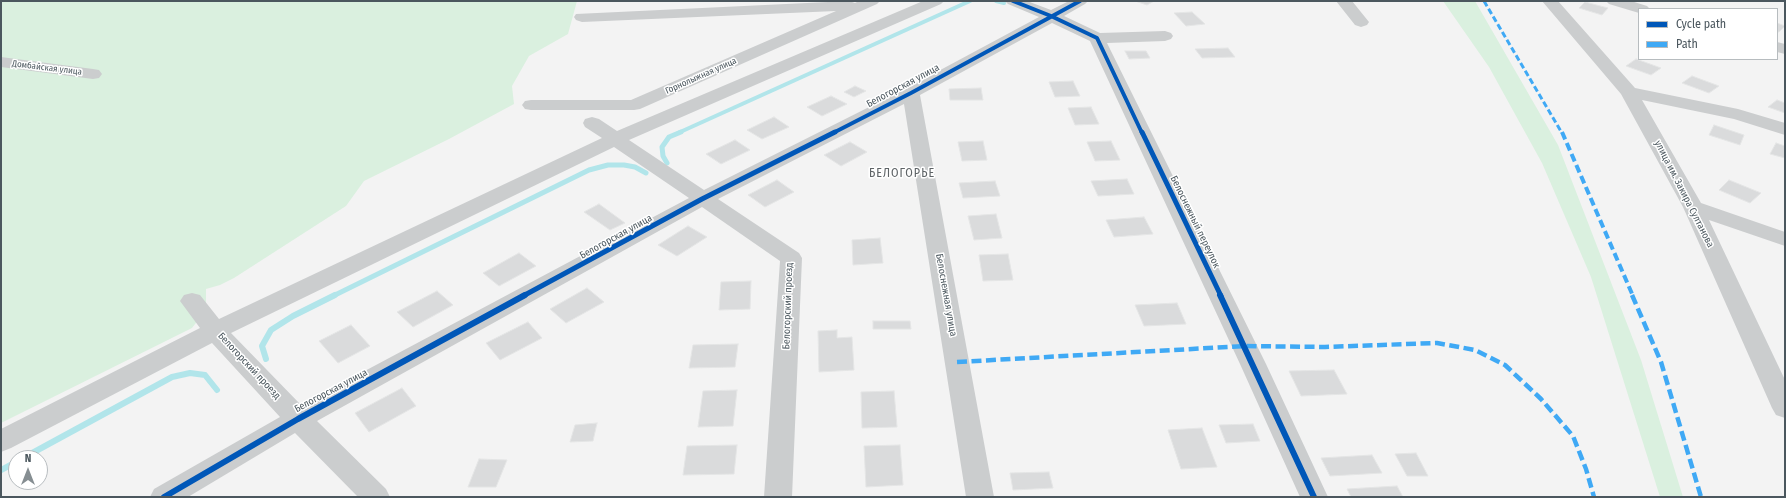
<!DOCTYPE html>
<html>
<head>
<meta charset="utf-8">
<style>
  body { margin:0 }
  #map { position:relative; width:1786px; height:498px; overflow:hidden; background:#f3f3f3; font-family:"Fira Sans Condensed",sans-serif }
  canvas { display:block }
  .frame { position:absolute; inset:0; border:2px solid #4b575e; pointer-events:none }
  .legend { position:absolute; left:1638px; top:8px; width:140px; height:52px; box-sizing:border-box; background:#fff; border:1px solid #b7bcbf; margin:0; padding:5px 7px; list-style:none; font-size:12px; color:#4b575e }
  .legend li { display:flex; align-items:center; gap:8px; height:20px }
  .legend b { width:20px; border:1px solid #b7bcbf }
  .north { position:absolute; left:8px; top:450px; width:40px; height:40px; box-sizing:border-box; background:#fff; border:1px solid #b7bcbf; border-radius:50%; rotate:0deg; font-size:11px; font-weight:700; line-height:16px; text-align:center; color:#4b575e }
  .north::after { content:''; display:block; margin:auto; width:14px; height:18px; background:#868e92; clip-path:polygon(50% 0,100% 100%,50% 72%,0 100%) }
</style>
</head>
<body>
<div id="map">
<canvas width="1786" height="498"></canvas>
<div class="frame"></div>
<ul class="legend">
<li><b style="height:5px;background:#0057b8"></b>Cycle path</li>
<li><b style="height:5px;background:#3fa9f5"></b>Path</li>
</ul>
<div class="north">N</div>
</div>
<script>
const context = document.querySelector('canvas').getContext('2d');
context.lineJoin = 'round';
function paint(path, color) {
  context.fillStyle = color;
  context.fill(path, 'evenodd');
}
function poly(rows) {
  const path = new Path2D();
  for (const r of rows) {
    path.moveTo(r[0], r[1]);
    for (let i = 2; i < r.length; i += 2) path.lineTo(r[i], r[i + 1]);
  }
  return path;
}
function trace(path, color, width, dash) {
  context.strokeStyle = color;
  context.lineWidth = width;
  context.lineCap = dash ? 'butt' : 'round';
  context.setLineDash(dash || []);
  context.stroke(path);
}
function label(font, color, halo, rows, align = 'center') {
  context.font = font + ' "Fira Sans Condensed",sans-serif';
  context.lineWidth = 3;
  context.setLineDash([]);
  context.textBaseline = 'middle';
  context.strokeStyle = halo;
  context.fillStyle = color;
  for (const [text, x, y, turn = 0] of rows) {
    context.save();
    context.translate(x, y);
    context.rotate((+turn || 0) * Math.PI / 180);
    context.textAlign = isNaN(turn) ? turn : align;
    if (halo) context.strokeText(text, 0, 0);
    context.fillText(text, 0, 0);
    context.restore();
  }
}
paint(poly([
  [1,1,577,1,568,34,529,56,512,86,514,104,449,139,364,181,346,206,234,278,220,285,206,289,206,310,192,328,1,423],
  [1443,1,1475,1,1558,145,1641,360,1683,497,1660,497,1591,277,1542,163,1489,67]
]), '#daf0df');
trace(poly([
  [996,1,1004,3],
  [678,133,970,1]
]), '#b1e5ea', 4);
trace(poly([
  [667,163,663,156,662,147,669,137,681,132],
  [333,296,589,170,608,165,624,165,635,167,646,173]
]), '#b1e5ea', 5);
trace(poly([
  [266,359,262,346,271,330,293,316,335,295],
  [23,458,172,377,190,373,205,375,217,390],
  [1,470,16,462]
]), '#b1e5ea', 6);
const building = poly([
  [1135,1,1154,1,1147,5,1135,1],
  [1585,2,1608,8,1602,15,1579,8,1585,2],
  [1192,12,1205,24,1186,26,1174,13,1192,12],
  [1777,23,1785,26,1779,32,1777,32,1777,23],
  [1228,48,1235,57,1202,58,1195,49,1228,48],
  [1125,51,1146,51,1150,58,1129,59,1125,51],
  [1636,59,1661,68,1651,75,1626,66,1636,59],
  [1692,76,1719,86,1709,93,1682,83,1692,76],
  [1073,81,1080,96,1055,97,1049,82,1073,81],
  [855,86,866,91,854,97,844,92,855,86],
  [981,88,983,100,950,100,949,89,981,88],
  [831,96,847,104,822,116,807,107,831,96],
  [1777,100,1785,103,1785,113,1768,107,1777,100],
  [1091,107,1099,124,1075,125,1068,108,1091,107],
  [774,117,789,127,762,139,747,130,774,117],
  [1714,125,1744,135,1740,145,1709,135,1714,125],
  [735,140,750,150,721,164,706,154,735,140],
  [983,141,987,160,962,161,958,142,983,141],
  [1111,141,1120,160,1095,161,1087,142,1111,141],
  [850,142,867,152,841,166,824,155,850,142],
  [1776,143,1785,146,1785,158,1770,154,1776,143],
  [1127,179,1134,194,1098,196,1091,181,1127,179],
  [777,180,794,192,765,207,748,195,777,180],
  [1729,180,1761,193,1750,203,1719,190,1729,180],
  [995,181,1000,196,963,198,959,183,995,181],
  [599,204,625,223,610,230,584,212,599,204],
  [996,214,1002,238,974,240,968,216,996,214],
  [1144,217,1153,234,1114,237,1106,220,1144,217],
  [688,226,707,237,677,256,658,245,688,226],
  [880,238,883,263,853,265,852,240,880,238],
  [519,253,536,266,499,286,483,273,519,253],
  [1008,254,1013,280,983,281,979,255,1008,254],
  [751,281,750,309,719,310,721,282,751,281],
  [587,288,604,302,566,323,550,309,587,288],
  [437,291,453,305,413,327,397,312,437,291],
  [1177,303,1186,324,1144,326,1135,305,1177,303],
  [873,321,910,321,911,329,873,329,873,321],
  [528,322,542,338,500,360,486,343,528,322],
  [351,325,370,346,338,363,319,341,351,325],
  [837,330,837,338,852,337,854,370,819,372,818,331,837,330],
  [738,344,735,367,689,368,693,345,738,344],
  [1334,370,1347,394,1301,396,1289,371,1334,370],
  [402,388,416,406,369,432,355,413,402,388],
  [737,390,733,426,698,427,703,391,737,390],
  [894,391,897,427,862,428,861,392,894,391],
  [597,423,593,441,570,442,575,425,597,423],
  [1253,424,1260,441,1226,443,1219,425,1253,424],
  [1202,428,1217,467,1181,469,1168,430,1202,428],
  [737,445,734,474,683,475,687,446,737,445],
  [900,445,903,485,866,487,864,446,900,445],
  [1416,453,1428,476,1407,476,1395,454,1416,453],
  [1372,455,1382,473,1330,476,1321,458,1372,455],
  [479,459,507,460,496,487,468,487,479,459],
  [1049,472,1053,488,1013,490,1010,473,1049,472],
  [1397,486,1403,497,1351,497,1347,489,1397,486]
]);
paint(building, '#dadbdc');
trace(building, '#e4e5e5', 1);
paint(poly([
  [849,1,855,3,859,1,880,1,877,4,640,109,634,110,531,110,525,109,522,105,525,101,531,100,631,100,836,11,582,22,576,20,574,17,576,14,849,1],
  [923,1,944,1,941,4,629,140,704,190,905,89,1039,17,1008,4,1005,1,1027,1,1051,10,1069,1,1088,1,1085,4,1064,16,1100,33,1165,31,1171,33,1173,36,1171,39,1165,41,1107,43,1266,364,1328,497,1300,497,1240,364,1090,41,1052,23,920,95,994,497,966,497,904,104,718,199,799,253,802,258,792,497,764,497,780,261,702,207,317,421,386,489,390,497,358,497,295,433,188,497,150,497,154,489,280,417,212,343,11,448,1,452,1,429,200,328,180,301,184,295,192,293,200,295,219,319,602,138,585,127,583,123,585,119,592,117,599,119,617,131,923,1],
  [614,147,689,198,301,405,231,333,614,147],
  [1336,1,1352,1,1369,22,1367,25,1361,27,1355,25,1336,1],
  [1542,1,1558,1,1635,88,1738,109,1785,123,1785,135,1734,119,1642,100,1701,203,1785,232,1785,246,1709,220,1785,380,1785,418,1776,415,1772,408,1683,207,1621,94,1542,1],
  [1606,1,1631,1,1647,6,1650,9,1639,9,1639,13,1609,4,1606,1],
  [1777,42,1785,44,1785,54,1777,52,1777,42],
  [1,57,93,69,99,70,102,74,99,78,93,79,1,67,1,57]
]), '#cbcdce');
trace(poly([
  [1484,1,1562,133]
]), '#3fa9f5', 3, [6, 3]);
trace(poly([
  [1562,132,1633,296]
]), '#3fa9f5', 4, [8, 4]);
trace(poly([
  [1632,295,1661,362,1701,497],
  [957,362,1245,346,1325,347,1437,343,1475,350,1505,365,1541,399,1573,436,1586,469,1594,497]
]), '#3fa9f5', 4.5, [10, 4.5]);
trace(poly([
  [1013,1,1051,16,1097,38,1142,133],
  [833,133,911,93,1080,1]
]), '#0057b8', 4);
trace(poly([
  [1142,132,1221,296],
  [523,296,702,199,835,132]
]), '#0057b8', 5);
trace(poly([
  [1220,295,1314,497],
  [164,497,298,419,525,295]
]), '#0057b8', 6);
label('9px', '#4b575e', '#fff', [
  ["Домбайская улица",47,68,7],
  ["Горнолыжная улица",701,76,-24]
]);
label('10px', '#4b575e', '#fff', [
  ["Белогорская улица",903,86,-28],
  ["улица им. Закира Султанова",1684,194,63],
  ["Белоснежный переулок",1195,222,64],
  ["Белогорская улица",616,237,-29],
  ["Белоснежная улица",946,295,80],
  ["Белогорский проезд",788,306,-88],
  ["Белогорский проезд",249,366,47],
  ["Белогорская улица",331,391,-28]
]);
context.letterSpacing = '1px';
label('12px', '#5e6366', '#fff', [
  ["БЕЛОГОРЬЕ",902,174]
]);
context.letterSpacing = '0px';
</script>
</body>
</html>
